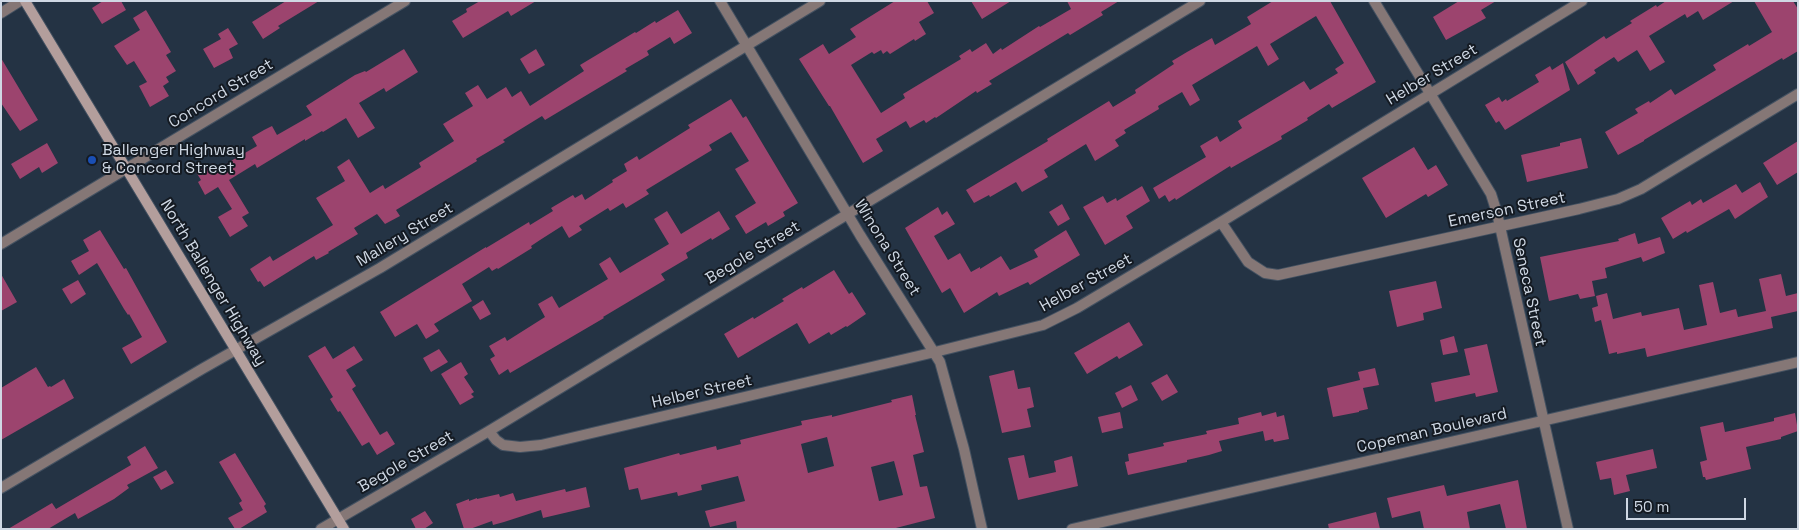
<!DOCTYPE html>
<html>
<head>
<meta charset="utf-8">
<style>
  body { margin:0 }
  #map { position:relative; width:1799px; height:530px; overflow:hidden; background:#243344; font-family:"Space Grotesk",sans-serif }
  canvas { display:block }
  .frame { position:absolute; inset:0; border:2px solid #cfd8e4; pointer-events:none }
  .scale { position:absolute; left:1626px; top:498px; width:120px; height:22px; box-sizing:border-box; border:2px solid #cfd8e4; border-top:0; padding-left:6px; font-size:15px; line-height:18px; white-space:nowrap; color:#cfd8e4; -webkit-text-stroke:4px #141a22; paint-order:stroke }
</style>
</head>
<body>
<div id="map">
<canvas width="1799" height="530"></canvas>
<div class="frame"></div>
<div class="scale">50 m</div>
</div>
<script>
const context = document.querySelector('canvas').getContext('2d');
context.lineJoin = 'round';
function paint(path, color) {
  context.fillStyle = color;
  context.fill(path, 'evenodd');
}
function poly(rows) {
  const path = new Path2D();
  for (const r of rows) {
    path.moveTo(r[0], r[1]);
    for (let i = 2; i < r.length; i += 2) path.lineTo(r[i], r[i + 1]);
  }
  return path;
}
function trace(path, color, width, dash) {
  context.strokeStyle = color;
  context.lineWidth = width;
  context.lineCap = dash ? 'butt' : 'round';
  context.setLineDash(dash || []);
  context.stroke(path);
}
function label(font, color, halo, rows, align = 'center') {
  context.font = font + ' "Space Grotesk",sans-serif';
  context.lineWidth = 4;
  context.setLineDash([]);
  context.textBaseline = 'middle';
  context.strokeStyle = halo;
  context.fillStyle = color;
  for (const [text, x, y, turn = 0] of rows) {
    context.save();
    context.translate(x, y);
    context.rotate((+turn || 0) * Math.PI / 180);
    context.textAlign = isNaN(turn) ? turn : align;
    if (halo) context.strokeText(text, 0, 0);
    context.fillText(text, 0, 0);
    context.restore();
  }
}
paint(poly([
  [103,1,121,1,126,10,102,24,92,8],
  [286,1,319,1,278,26,280,28,263,39,252,22],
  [480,1,536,1,511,16,508,11,463,38,452,21,467,12,466,9],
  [895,1,927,1,934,13,919,22,926,34,915,41,914,39,890,54,887,51,883,54,881,50,874,54,872,52,851,65,881,113,905,98,903,94,961,59,959,56,970,49,972,52,986,43,993,54,1001,48,1002,50,1039,26,1040,27,1071,9,1067,1,1119,1,1101,12,1103,15,1070,35,1068,33,989,81,992,84,977,93,976,91,936,118,935,117,926,123,924,120,910,128,906,121,876,139,883,151,863,163,830,106,829,106,799,59,823,44,829,54,856,37,850,29],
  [971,1,1011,1,982,19],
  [1273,1,1330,1,1376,82,1332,108,1329,104,1307,118,1308,120,1281,136,1282,139,1231,168,1230,166,1176,200,1175,198,1169,202,1165,195,1159,199,1153,188,1206,157,1200,146,1217,136,1220,142,1242,128,1238,121,1304,81,1310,90,1338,73,1335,69,1344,63,1316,16,1270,44,1279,59,1268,66,1257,46,1192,85,1200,100,1190,106,1182,92,1158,106,1159,109,1124,130,1126,133,1115,140,1119,146,1095,161,1086,144,1044,170,1048,177,1022,192,1016,182,990,197,989,195,974,203,966,190,1048,141,1047,139,1109,101,1113,107,1136,93,1135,90,1174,64,1172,61,1187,52,1212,38,1215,45,1251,24,1247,17],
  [1459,1,1496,1,1481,10,1486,18,1446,40,1433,17],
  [1666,1,1734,1,1703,20,1698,11,1687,18,1685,14,1649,36,1665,62,1650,71,1637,50,1618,62,1614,57,1594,70,1596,73,1578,85,1565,62,1604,36,1606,39,1632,23,1630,21,1656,5,1657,7],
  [1754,1,1793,1,1798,9,1798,51,1783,60,1782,58,1644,140,1644,141,1618,155,1605,132,1638,113,1635,109,1649,101,1650,103,1671,89,1675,95,1716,70,1713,65,1748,44,1749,46,1772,32],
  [146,10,171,52,166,55,176,71,166,77,169,82,163,86,169,96,150,107,139,86,147,82,134,61,127,65,114,46,140,30,133,18],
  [678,10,692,33,674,44,670,37,647,51,649,55,625,69,627,71,545,120,542,116,503,140,505,142,476,159,477,161,396,210,400,216,385,224,377,214,354,228,358,234,328,252,329,253,316,260,314,256,264,287,260,281,258,282,250,269,270,256,273,261,333,225,316,198,345,181,337,167,349,159,370,193,383,185,385,189,421,167,419,163,454,141,443,124,473,106,465,93,478,85,487,99,506,87,512,97,521,91,530,106,584,71,580,65,635,32,636,33,655,21,656,23],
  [228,28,238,44,229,49,233,58,214,68,203,49,221,39,218,34],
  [404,49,418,72,386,92,384,88,359,103,375,128,358,138,346,118,323,132,322,131,305,141,305,139,257,168,255,164,229,180,249,213,242,217,248,226,230,237,218,217,232,209,218,187,205,195,198,182,201,180,196,172,213,163,217,169,257,146,252,137,264,130,272,126,277,135,312,115,306,106,355,75,365,71,366,72],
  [536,49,545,65,529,74,520,59],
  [1,58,38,120,20,131,1,103],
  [1563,63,1570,90,1505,130,1499,121,1496,123,1485,105,1499,97,1502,102,1506,99,1507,101,1539,82,1535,75,1550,66,1552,70],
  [731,99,743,118,746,116,798,203,783,212,785,216,768,226,766,222,746,234,735,216,756,203,735,169,749,161,731,132,709,145,712,150,646,190,649,194,626,208,623,203,610,211,608,208,579,226,582,230,569,238,562,226,540,240,531,246,532,248,498,269,497,268,492,271,489,267,462,284,472,301,434,324,439,331,426,339,417,324,395,337,380,312,486,247,486,248,529,222,530,225,553,211,551,208,573,195,575,198,582,194,585,200,613,182,612,180,627,171,624,164,637,156,639,160,690,128,688,125],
  [1581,138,1588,168,1527,182,1521,155,1560,146,1560,143],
  [1798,141,1798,172,1777,185,1763,163],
  [47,143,58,163,42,173,39,167,20,179,11,164],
  [1414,147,1428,170,1436,165,1448,185,1428,197,1426,194,1386,218,1362,178],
  [1760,182,1768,197,1735,219,1729,209,1687,233,1686,231,1673,239,1661,218,1690,201,1692,205,1701,199,1703,203,1736,184,1742,193],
  [1142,186,1150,201,1126,216,1133,228,1105,245,1083,207,1103,196,1107,203,1116,198,1117,201],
  [1062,204,1070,219,1058,226,1049,212],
  [938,207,942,215,947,211,955,224,934,236,948,260,960,253,971,272,980,267,980,269,1001,256,1010,270,1038,257,1034,250,1066,230,1080,255,1030,285,1028,282,999,296,997,292,964,313,950,288,942,293,905,228],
  [667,211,681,234,719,211,730,229,712,240,711,238,686,253,688,258,661,274,665,280,603,317,604,318,510,373,508,369,499,375,490,359,495,356,489,346,505,337,507,341,545,317,538,304,552,296,559,308,608,279,599,264,610,257,620,273,669,244,654,219],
  [100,230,124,269,126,268,167,342,131,364,122,348,142,337,129,314,128,315,124,309,97,263,79,275,71,261,89,251,83,240],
  [1635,233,1638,244,1660,237,1665,253,1643,262,1641,257,1605,268,1607,278,1592,281,1595,296,1580,299,1578,294,1549,301,1540,257,1619,241,1618,239],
  [834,270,849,294,852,292,866,314,847,327,846,326,831,335,829,332,809,344,797,323,738,358,724,334,753,317,754,319,784,301,782,299,802,287,803,289],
  [1,274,17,302,1,311],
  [1781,274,1786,296,1798,293,1798,311,1771,317,1773,328,1647,357,1645,348,1617,354,1617,352,1609,354,1601,320,1595,322,1592,308,1598,306,1596,296,1607,293,1613,319,1641,312,1642,316,1679,308,1684,330,1707,325,1699,285,1713,282,1720,313,1736,309,1738,317,1766,311,1759,279],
  [78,280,86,294,71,304,62,289],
  [1436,281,1442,308,1423,313,1424,320,1397,327,1389,291],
  [483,300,491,314,480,320,472,307],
  [1129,322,1143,345,1119,359,1117,356,1087,374,1074,353],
  [1454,336,1458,352,1443,355,1440,340],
  [1487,344,1498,392,1476,397,1475,393,1435,402,1431,383,1470,375,1464,349],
  [325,346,333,359,354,346,363,360,346,370,356,386,352,389,380,435,387,431,395,444,377,455,369,442,362,446,340,411,338,412,330,399,333,397,308,356],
  [439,349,448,362,431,372,423,358],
  [461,362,468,374,464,377,474,392,471,394,474,397,460,405,441,374],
  [36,367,48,387,50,386,51,387,64,379,74,398,1,440,1,388],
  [1375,368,1379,385,1363,388,1368,409,1359,411,1359,412,1333,417,1327,388,1360,380,1358,372],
  [1014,370,1018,389,1030,387,1034,407,1027,409,1031,427,1002,433,989,376],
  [1167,374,1178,392,1162,401,1151,383],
  [1131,385,1138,400,1122,408,1115,393],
  [912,395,916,415,915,415,924,452,913,455,920,487,927,486,935,518,892,529,737,529,736,521,710,527,705,511,745,501,738,476,701,485,702,490,678,496,677,492,641,500,638,488,629,490,624,468,679,453,680,455,716,446,717,450,741,444,740,440,802,425,801,421,832,415,832,417,892,402,891,400],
  [827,437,834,466,808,473,801,444],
  [894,461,903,495,879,501,871,467],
  [1120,412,1123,428,1102,433,1098,417],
  [1261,412,1262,416,1276,412,1277,417,1284,415,1289,439,1274,442,1273,439,1265,441,1263,431,1219,441,1222,451,1209,455,1187,460,1187,462,1128,475,1125,462,1129,461,1128,454,1164,446,1163,443,1207,434,1206,431,1239,424,1238,418],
  [1795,413,1798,431,1781,437,1781,439,1746,447,1751,469,1706,480,1705,477,1703,477,1700,462,1707,460,1700,427,1723,422,1725,432,1774,421,1774,418],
  [145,446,158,468,127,485,129,488,114,499,78,519,75,513,48,529,8,529,52,503,56,509,131,465,127,457],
  [1653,449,1657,468,1626,475,1630,491,1614,495,1611,478,1600,480,1596,462],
  [235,453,266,504,264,506,267,512,239,529,235,529,228,518,243,510,239,503,242,501,219,462],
  [1024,455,1029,478,1056,472,1054,461,1072,456,1078,486,1018,500,1008,458],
  [166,470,174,483,161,490,153,477],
  [1518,480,1527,529,1506,529,1500,504,1467,512,1470,529,1424,529,1420,511,1392,518,1387,498,1444,485,1447,496],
  [586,487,590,507,543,518,541,510,504,522,493,525,492,521,470,529,464,529,456,504,469,499,469,501,477,498,477,499,499,494,500,497,513,493,516,501,565,489,566,492],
  [425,511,433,523,424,529,416,529,411,519],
  [1376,512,1380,529,1329,529,1328,524]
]), '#9c446e');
const minor = poly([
  [720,1,860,235,940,362,964,449,982,529],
  [1374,1,1491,194,1497,213,1568,529],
  [1,13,20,1],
  [1221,222,1248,262,1265,273,1278,275,1579,209,1618,199,1641,189,1798,94],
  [1,244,405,1],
  [489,431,496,440,503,445,520,447,541,445,935,352,1043,325,1077,308,1221,222,1582,1],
  [1,488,202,369,380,268,820,1],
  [321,529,489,431,1200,1],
  [1072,529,1798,362]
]);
const secondary = poly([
  [25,1,344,529]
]);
trace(minor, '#435161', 12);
trace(secondary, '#435161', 12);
trace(minor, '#857776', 10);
trace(secondary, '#b39e9c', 10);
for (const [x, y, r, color] of [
  [92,160,5,"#1a4fb4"]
]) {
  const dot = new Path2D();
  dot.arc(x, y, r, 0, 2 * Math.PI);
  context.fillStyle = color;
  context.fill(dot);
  trace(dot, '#141a22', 2);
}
label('16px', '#cfd8e4', '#141a22', [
  ["Helber Street",1432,75,-31],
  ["Concord Street",221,94,-31],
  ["Emerson Street",1507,210,-12],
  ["Mallery Street",405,235,-31],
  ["Winona Street",887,248,58],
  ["Begole Street",753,253,-31],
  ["North Ballenger Highway",213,283,59],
  ["Helber Street",1086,283,-29],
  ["Seneca Street",1529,292,78],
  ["Helber Street",702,392,-13],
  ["Copeman Boulevard",1432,431,-13],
  ["Begole Street",406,462,-30]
]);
label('16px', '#cfd8e4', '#141a22', [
  ["Ballenger Highway",102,151],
  ["& Concord Street",102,169]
], 'left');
</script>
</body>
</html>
